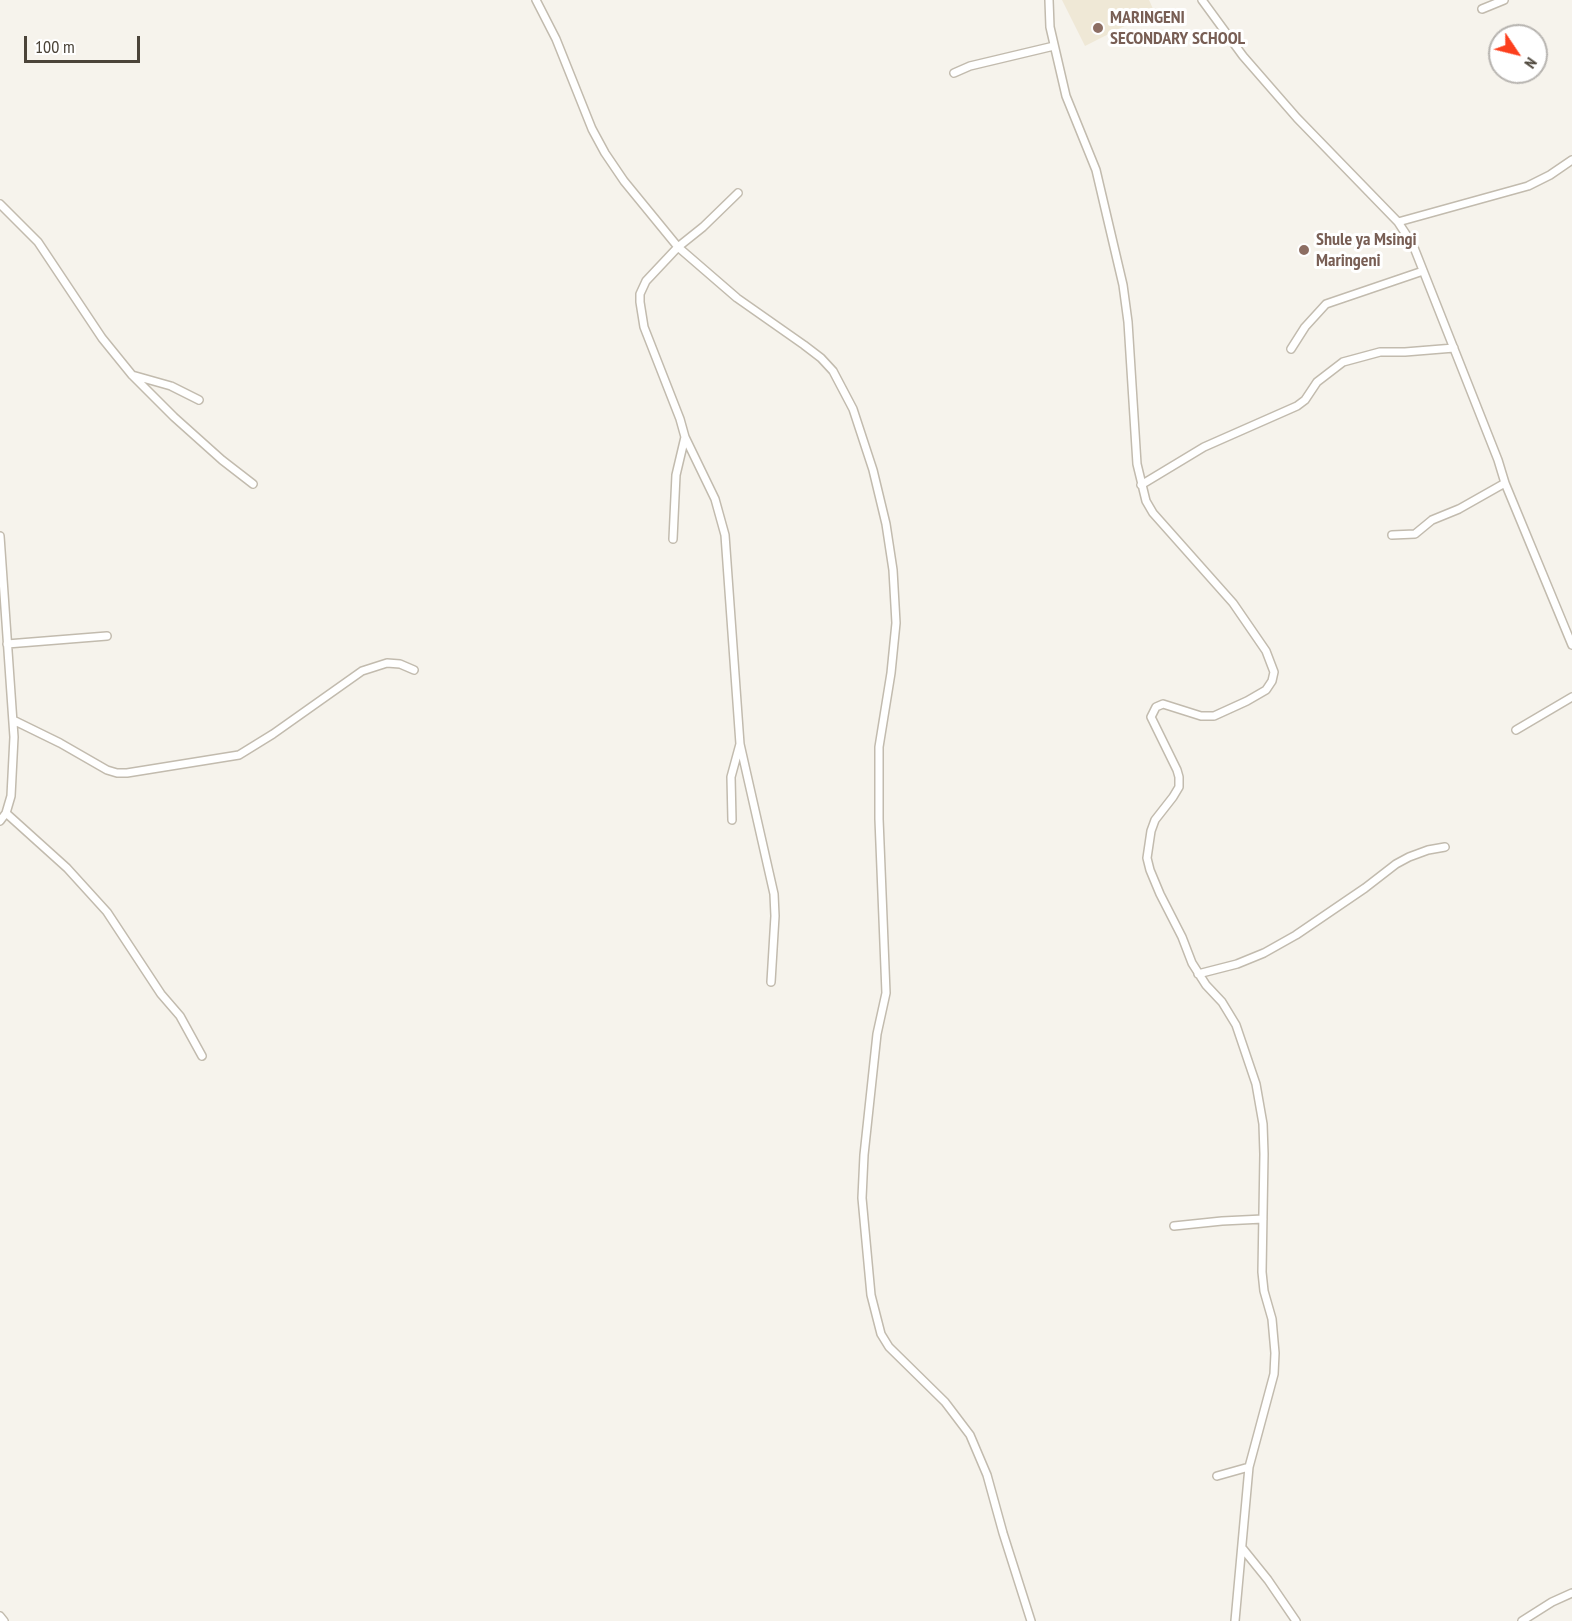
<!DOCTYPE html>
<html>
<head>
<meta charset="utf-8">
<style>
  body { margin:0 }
  #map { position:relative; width:1572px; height:1621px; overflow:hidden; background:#f6f3ec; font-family:"PT Sans Narrow",sans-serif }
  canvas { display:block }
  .north { position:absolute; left:1488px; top:24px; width:60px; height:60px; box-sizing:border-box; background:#fff; border:2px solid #b7b4b0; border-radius:50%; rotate:125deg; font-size:16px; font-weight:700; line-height:24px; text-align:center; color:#4b4439 }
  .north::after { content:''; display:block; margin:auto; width:21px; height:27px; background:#fc3f1d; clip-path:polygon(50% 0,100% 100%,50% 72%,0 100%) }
  .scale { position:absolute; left:24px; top:36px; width:116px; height:27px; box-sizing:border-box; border:3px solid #4b4439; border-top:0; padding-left:8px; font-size:18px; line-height:21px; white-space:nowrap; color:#4b4439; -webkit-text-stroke:4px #fff; paint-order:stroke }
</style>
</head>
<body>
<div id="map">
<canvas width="1572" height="1621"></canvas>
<div class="north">N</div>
<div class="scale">100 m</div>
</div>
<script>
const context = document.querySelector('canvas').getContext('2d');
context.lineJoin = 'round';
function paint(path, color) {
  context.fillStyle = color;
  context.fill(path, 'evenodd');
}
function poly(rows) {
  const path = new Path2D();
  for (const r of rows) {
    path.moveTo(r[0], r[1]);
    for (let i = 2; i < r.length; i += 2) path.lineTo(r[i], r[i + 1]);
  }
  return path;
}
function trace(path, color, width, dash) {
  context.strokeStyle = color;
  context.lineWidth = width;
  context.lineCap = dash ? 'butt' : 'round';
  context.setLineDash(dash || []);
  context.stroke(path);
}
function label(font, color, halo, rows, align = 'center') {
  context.font = font + ' "PT Sans Narrow",sans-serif';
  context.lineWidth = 6;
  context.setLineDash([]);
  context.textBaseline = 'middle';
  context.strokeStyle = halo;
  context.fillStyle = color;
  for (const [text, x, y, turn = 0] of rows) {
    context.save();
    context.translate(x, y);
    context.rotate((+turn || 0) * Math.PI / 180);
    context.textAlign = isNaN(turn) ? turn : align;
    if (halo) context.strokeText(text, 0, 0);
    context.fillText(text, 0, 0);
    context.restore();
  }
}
paint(poly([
  [1062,0,1149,0,1154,11,1085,46]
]), '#efe8d6');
const street = poly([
  [536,0,556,39,592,129,605,153,624,181,678,247,737,298,804,345,821,358,833,371,853,409,873,470,886,524,893,570,896,623,891,673,879,747,879,819,886,993,877,1034,864,1155,862,1198,871,1295,881,1334,889,1347,945,1402,970,1435,987,1475,1003,1533,1031,1621],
  [1049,0,1050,27,1066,96,1096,170,1123,285,1128,322,1137,464,1146,501,1153,513,1233,603,1266,651,1274,672,1272,681,1266,690,1247,701,1214,716,1201,716,1163,704,1156,707,1151,717,1177,770,1179,777,1179,787,1173,797,1155,820,1151,831,1147,858,1150,870,1160,894,1182,937,1192,963,1206,985,1222,1002,1236,1025,1256,1084,1263,1124,1264,1154,1262,1272,1264,1291,1272,1319,1275,1353,1274,1374,1249,1467,1235,1621],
  [1202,0,1243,56,1297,118,1398,222,1413,245,1498,460,1505,483,1572,645],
  [1482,9,1504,0],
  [954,73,970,66,1054,46],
  [738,193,703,227,678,247,646,281,640,294,640,302,644,327,680,419,685,437,715,499,725,535,740,744,774,894,775,916,771,982],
  [0,204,38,242,102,338,132,375,174,417,222,460,253,484],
  [1398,222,1528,186,1550,175,1572,160],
  [1291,349,1305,327,1326,304,1423,271],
  [132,375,171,386,199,400],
  [1141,485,1204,447,1297,406,1305,400,1317,382,1343,362,1380,352,1405,352,1454,348],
  [1392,535,1415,534,1432,520,1459,509,1505,483],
  [0,536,14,737,11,796,6,813,0,821],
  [673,539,676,475,685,437],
  [7,644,107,636],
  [13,720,60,743,107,770,117,773,127,773,239,755,273,734,362,671,387,663,400,664,414,670],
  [1516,730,1572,697],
  [6,813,67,868,107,912,161,994,180,1016,202,1056],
  [732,820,731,777,740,744],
  [1198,974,1237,964,1264,953,1296,935,1365,888,1396,864,1409,857,1428,850,1445,847],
  [1174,1226,1222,1221,1263,1219],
  [1217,1476,1249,1467],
  [1243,1549,1268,1580,1296,1621],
  [0,1616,4,1621],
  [1522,1621,1552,1602,1572,1593]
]);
trace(street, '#c2bbae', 10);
trace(street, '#fff', 7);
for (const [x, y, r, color] of [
  [1098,28,6,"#8d6e63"],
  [1304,250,6,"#8d6e63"]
]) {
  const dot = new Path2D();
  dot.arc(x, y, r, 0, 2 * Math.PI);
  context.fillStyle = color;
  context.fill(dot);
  trace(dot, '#fff', 2);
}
label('bold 18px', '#785e54', '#fff', [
  ["MARINGENI",1110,18],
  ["SECONDARY SCHOOL",1110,39],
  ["Shule ya Msingi",1316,240],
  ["Maringeni",1316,261]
], 'left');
</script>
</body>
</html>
